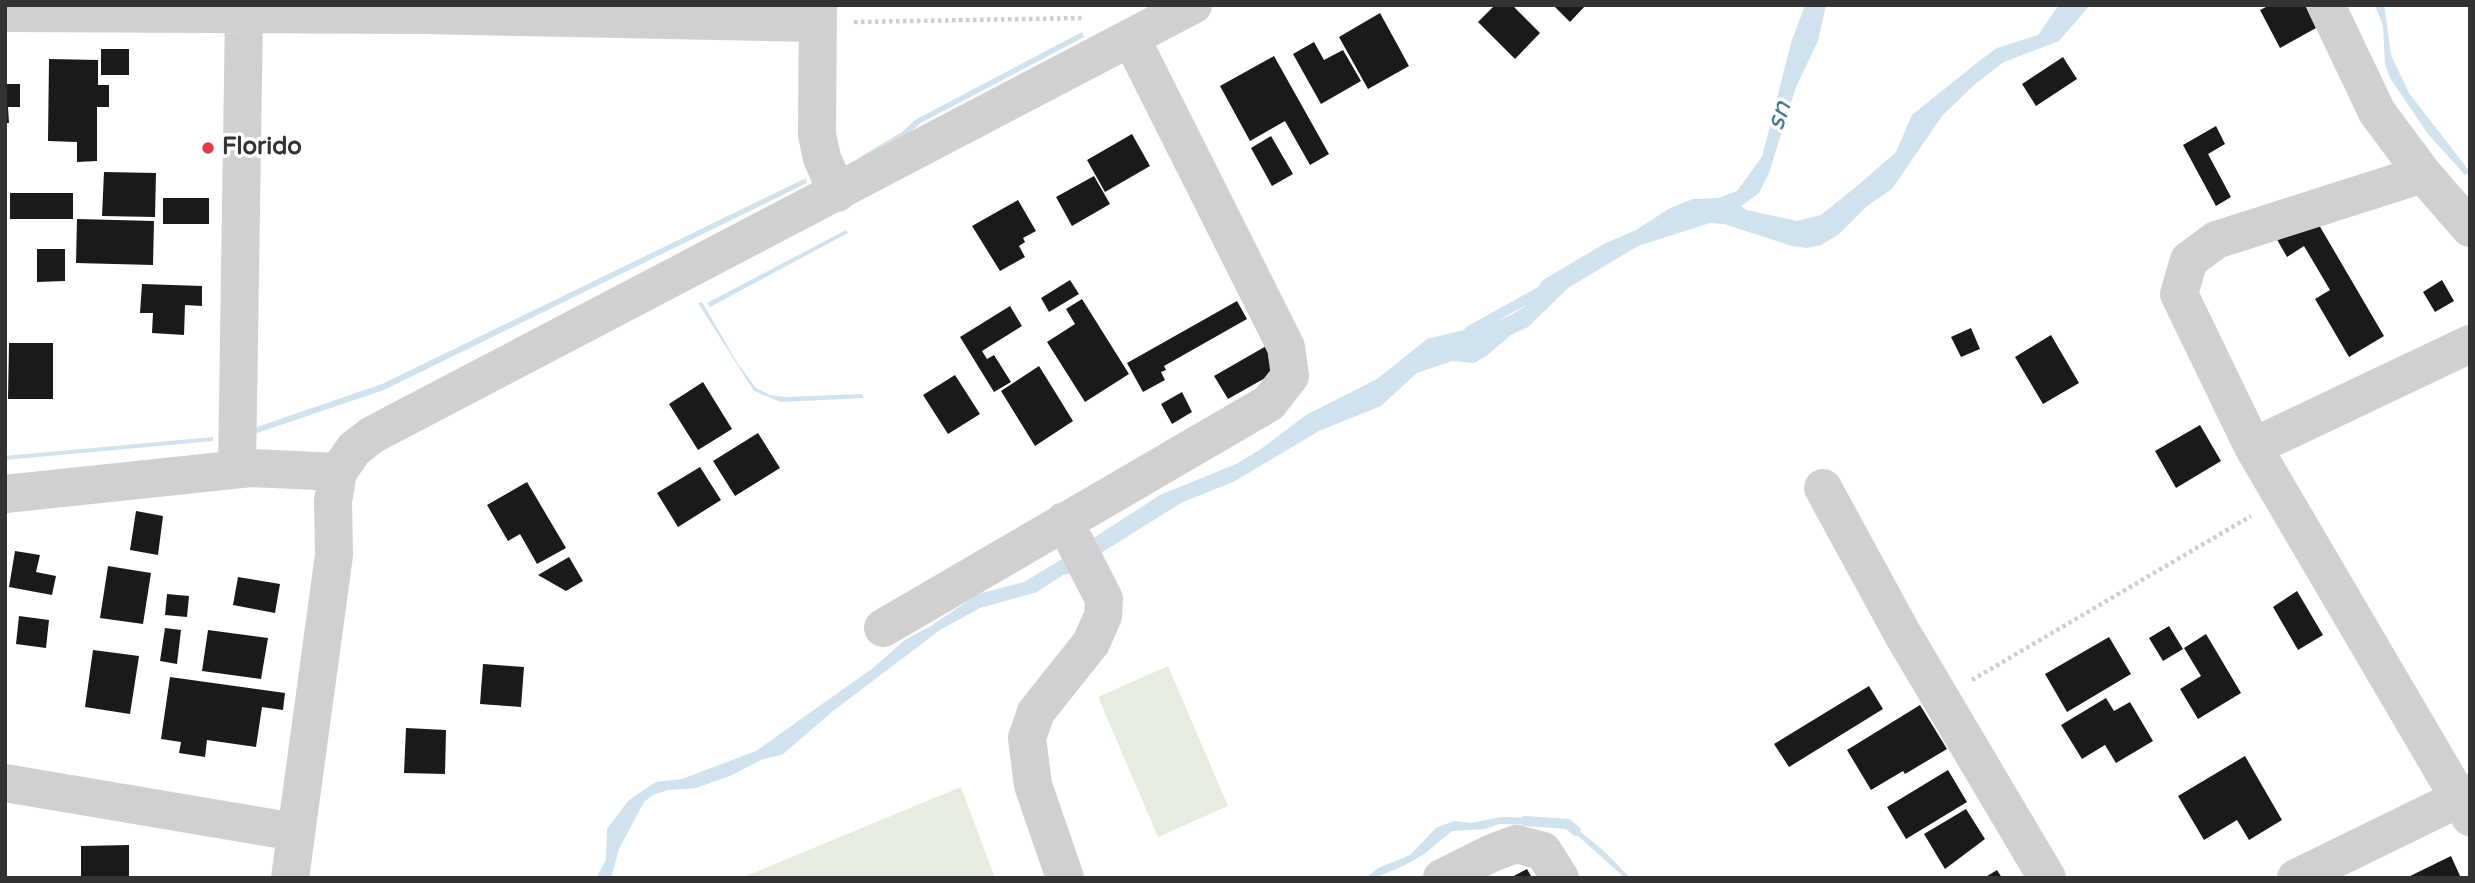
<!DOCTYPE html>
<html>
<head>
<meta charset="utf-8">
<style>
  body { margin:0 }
  #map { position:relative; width:2475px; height:883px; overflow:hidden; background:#fff; font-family:"Varela Round",sans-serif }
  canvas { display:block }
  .frame { position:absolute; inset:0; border:7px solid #333; pointer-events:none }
</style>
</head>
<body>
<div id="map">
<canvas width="2475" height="883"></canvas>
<div class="frame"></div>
</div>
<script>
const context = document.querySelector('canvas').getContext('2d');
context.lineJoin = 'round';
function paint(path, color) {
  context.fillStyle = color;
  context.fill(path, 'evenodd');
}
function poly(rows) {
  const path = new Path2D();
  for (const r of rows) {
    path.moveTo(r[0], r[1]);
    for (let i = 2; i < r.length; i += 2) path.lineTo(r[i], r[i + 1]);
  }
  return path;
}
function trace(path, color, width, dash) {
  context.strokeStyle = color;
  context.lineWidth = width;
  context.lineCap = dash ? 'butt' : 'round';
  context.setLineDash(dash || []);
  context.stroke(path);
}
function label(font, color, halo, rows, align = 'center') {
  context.font = font + ' "Varela Round",sans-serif';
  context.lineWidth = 7;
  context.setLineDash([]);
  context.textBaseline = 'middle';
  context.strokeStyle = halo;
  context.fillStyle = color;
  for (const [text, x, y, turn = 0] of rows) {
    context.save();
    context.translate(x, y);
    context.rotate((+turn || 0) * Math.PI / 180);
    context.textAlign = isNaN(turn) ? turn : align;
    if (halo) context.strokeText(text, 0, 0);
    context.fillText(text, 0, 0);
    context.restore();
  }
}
paint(poly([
  [1168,666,1228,806,1158,837,1098,697],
  [961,787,995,878,741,878]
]), '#e6ecdf');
paint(poly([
  [1805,5,1826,5,1818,41,1796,87,1769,173,1759,193,1741,206,1746,210,1797,221,1821,215,1857,186,1896,152,1912,115,1983,58,1997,48,2038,35,2059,5,2090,5,2059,41,2004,62,1975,84,1942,116,1892,189,1867,206,1838,235,1821,245,1807,248,1792,246,1724,224,1710,223,1638,246,1568,288,1528,327,1511,335,1485,357,1474,363,1452,361,1417,373,1381,406,1319,431,1235,481,1181,503,1098,555,1092,539,1115,524,1160,495,1236,464,1261,449,1306,415,1377,379,1427,339,1493,323,1513,314,1525,306,1543,280,1604,244,1636,230,1670,208,1693,199,1718,198,1737,191,1762,157,1791,43],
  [2375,5,2383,5,2385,10,2391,55,2409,93,2470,172,2465,175,2428,134,2390,78,2385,64,2383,26],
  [1082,32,1084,37,919,124,907,136,860,162,857,159,902,132,915,120],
  [806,178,807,183,384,390,254,434,254,428,382,384],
  [846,230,848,233,710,307,707,303],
  [702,302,738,364,756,388,770,395,785,397,862,394,864,398,781,402,754,391,698,303],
  [213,437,213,441,5,460,5,456],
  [1062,559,1076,572,1063,575,1037,592,980,608,940,630,833,711,782,755,763,759,730,776,696,788,668,790,653,795,644,802,619,849,611,878,596,878,606,860,607,829,628,801,642,791,656,782,682,779,756,751,873,668,906,639,931,626,978,594,1024,582],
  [1501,817,1536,818,1538,825,1499,824,1485,829,1452,831,1423,855,1403,866,1375,878,1366,878,1378,868,1410,855,1436,828,1454,821,1471,823],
  [1565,819,1604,851,1630,878,1625,878,1567,826]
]), '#cfe2ee');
trace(poly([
  [1469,331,1541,291],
  [1525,821,1568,824,1576,831]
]), '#cfe2ee', 10);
paint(poly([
  [1495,5,1512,5,1540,33,1515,59,1478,22],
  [1553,5,1586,5,1570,22],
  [2270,5,2305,5,2316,28,2280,48,2260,10],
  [1380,13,1409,66,1368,89,1339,37],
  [1314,42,1324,60,1343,50,1361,81,1321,104,1293,54],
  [101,49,129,49,129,75,101,75],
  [1274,56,1329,154,1310,165,1285,121,1250,141,1220,86],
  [2063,57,2077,79,2036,106,2022,84],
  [49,59,98,60,98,85,109,85,109,107,97,107,97,161,77,162,77,142,48,141],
  [5,84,20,84,20,107,8,107,9,123,5,123],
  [2216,126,2225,144,2208,154,2231,197,2216,206,2183,145],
  [1132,134,1150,166,1105,192,1087,160],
  [1271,136,1293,174,1272,186,1251,148],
  [104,172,156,173,155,217,102,216],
  [1094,176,1110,204,1072,226,1056,197],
  [10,193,73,193,73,219,10,219],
  [163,198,209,198,209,224,163,224],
  [1018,200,1036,231,1023,238,1025,242,1019,246,1025,257,1000,271,972,226],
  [77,219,154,221,153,265,76,263],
  [2319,225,2384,336,2349,357,2315,299,2330,290,2304,246,2287,257,2275,236],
  [37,249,65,249,65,281,37,282],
  [1070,280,1079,294,1049,312,1041,298],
  [2442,280,2454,301,2435,312,2423,292],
  [142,284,202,286,202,306,185,305,184,335,152,333,153,313,140,313],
  [1082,299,1129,374,1085,402,1047,342,1075,324,1066,309],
  [1237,301,1247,319,1164,366,1166,370,1161,372,1165,380,1143,392,1127,363],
  [1010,306,1022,326,982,351,987,359,994,355,1011,382,994,392,960,337],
  [1971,328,1980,349,1961,357,1951,337],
  [2051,335,2079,383,2043,404,2015,357],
  [9,343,53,343,53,399,8,399],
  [1268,345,1281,369,1228,399,1214,376],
  [1039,366,1073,421,1035,446,1001,391],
  [955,375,980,414,948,434,923,395],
  [703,382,732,429,698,450,669,404],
  [1182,392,1192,412,1172,424,1161,404],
  [2200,425,2221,461,2176,488,2155,451],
  [758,433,780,468,735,496,713,461],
  [700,467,721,500,678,527,657,493],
  [527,482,566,548,537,564,520,534,508,541,487,505],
  [136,511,163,516,158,555,130,550],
  [15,551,40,555,36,572,56,576,52,595,9,587],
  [569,557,583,581,566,591,538,575],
  [108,566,151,573,143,624,100,618],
  [238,577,280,584,275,613,233,605],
  [2297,591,2323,635,2298,650,2273,607],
  [167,594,189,596,187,617,165,615],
  [19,616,49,620,46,648,16,644],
  [2169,626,2183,649,2163,661,2149,638],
  [165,628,181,630,177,664,160,661],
  [208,630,268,638,261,679,202,671],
  [2206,634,2241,693,2198,719,2180,689,2201,676,2184,648],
  [2109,637,2131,674,2067,712,2045,674],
  [93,650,139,656,130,714,85,707],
  [483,664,524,667,521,707,480,704],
  [170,677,285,693,283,710,262,707,256,747,207,740,205,757,179,753,181,742,161,739],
  [1869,686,1883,709,1789,767,1774,744],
  [2106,698,2114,711,2130,702,2153,741,2116,763,2105,745,2082,759,2061,725],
  [1920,705,1947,749,1905,774,1903,771,1871,790,1847,750],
  [406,728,446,730,445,774,404,773],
  [2245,756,2282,820,2249,840,2237,820,2204,840,2178,796],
  [1948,770,1967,802,1906,839,1887,807],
  [1966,809,1985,839,1945,869,1924,834],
  [129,845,129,878,81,878,81,846],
  [2451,856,2461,878,2406,878],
  [1527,869,1532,878,1510,878],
  [1997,870,2002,878,1984,878]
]), '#1a1a1a');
trace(poly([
  [854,22,1083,18],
  [1972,680,2251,516]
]), '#cdcdcd', 4.5, [3.5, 3.5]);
trace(poly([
  [818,5,817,135,822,158,837,193],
  [2326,5,2377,112,2423,174,2470,228],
  [5,13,421,15,816,23],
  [2423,174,2216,240,2189,260,2179,294,2253,447,2470,817],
  [2253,447,2470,344],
  [237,469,244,14],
  [1823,488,1902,633,2047,878],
  [5,494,251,468,338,472],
  [1064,521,1104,599,1103,616,1091,643,1036,712,1027,738,1033,785,1065,878],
  [883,628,1269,403,1290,376,1286,347,1131,38],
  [5,783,295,832],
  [290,878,334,555,333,501,338,472,354,449,372,435,1193,5],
  [1442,878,1492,853,1516,844,1543,851,1560,878],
  [2296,878,2470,793]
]), '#d0d0d0', 38);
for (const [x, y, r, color] of [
  [208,148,7,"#e63946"]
]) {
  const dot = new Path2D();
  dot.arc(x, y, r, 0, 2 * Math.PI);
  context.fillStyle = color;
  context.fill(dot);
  trace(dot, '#fff', 2.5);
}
label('bold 24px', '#333', '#fff', [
  ["Florido",222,148]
], 'left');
label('italic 26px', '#3f7597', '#fff', [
  ["sn",1780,116,-72]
]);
</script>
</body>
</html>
